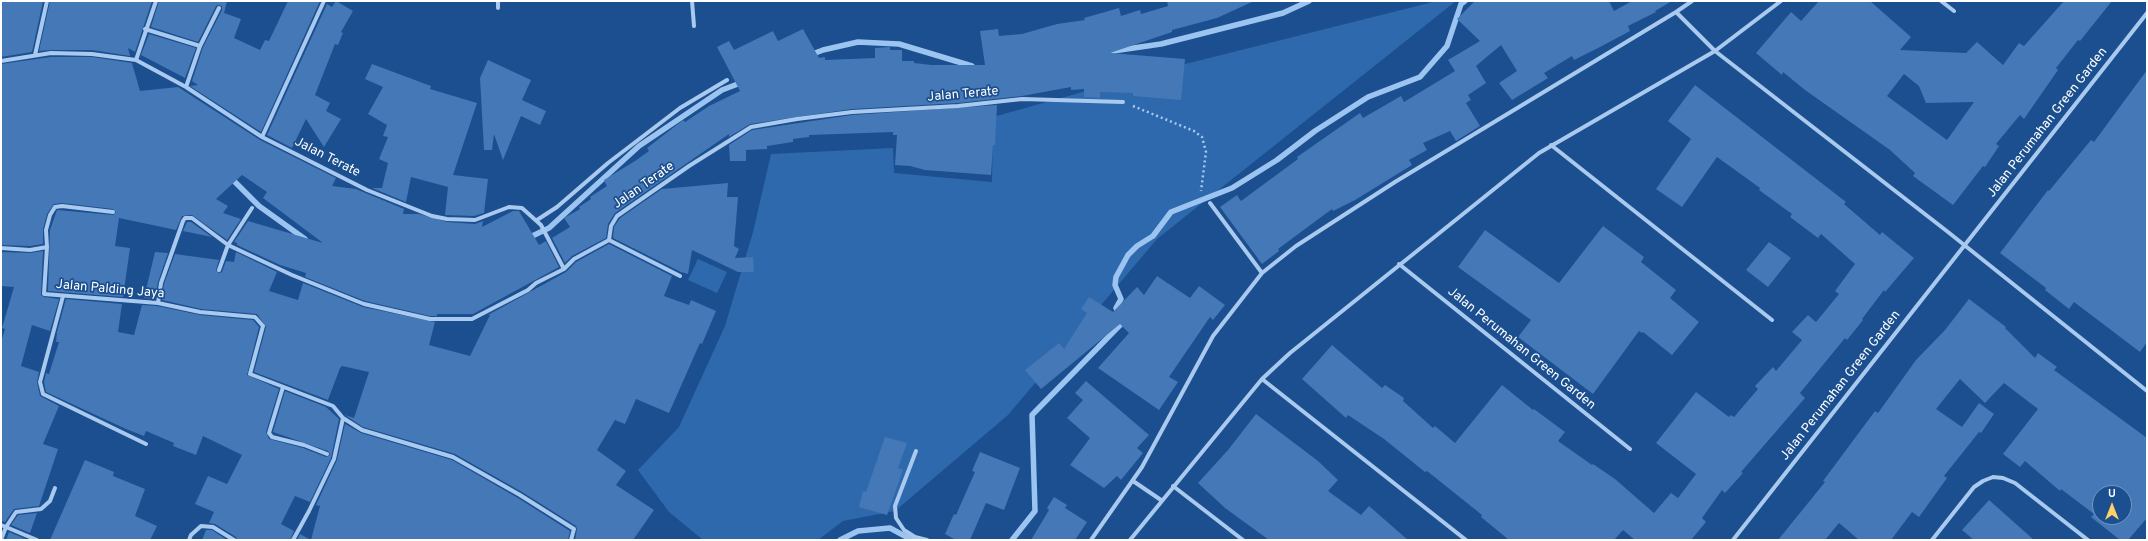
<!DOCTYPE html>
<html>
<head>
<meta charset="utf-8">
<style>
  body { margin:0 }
  #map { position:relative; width:2148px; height:541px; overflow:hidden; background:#1b4f8f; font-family:Overpass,sans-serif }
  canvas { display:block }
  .frame { position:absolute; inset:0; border:2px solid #fff; pointer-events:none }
  .north { position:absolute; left:2092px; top:485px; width:40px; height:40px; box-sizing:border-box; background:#1b4f8f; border:1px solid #7695bc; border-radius:50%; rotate:0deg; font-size:11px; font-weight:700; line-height:16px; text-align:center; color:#fff }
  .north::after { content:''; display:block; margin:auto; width:14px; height:18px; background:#ffd166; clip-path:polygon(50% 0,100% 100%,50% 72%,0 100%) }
</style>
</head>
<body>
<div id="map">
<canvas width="2148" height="541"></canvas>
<div class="frame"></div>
<div class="north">U</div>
</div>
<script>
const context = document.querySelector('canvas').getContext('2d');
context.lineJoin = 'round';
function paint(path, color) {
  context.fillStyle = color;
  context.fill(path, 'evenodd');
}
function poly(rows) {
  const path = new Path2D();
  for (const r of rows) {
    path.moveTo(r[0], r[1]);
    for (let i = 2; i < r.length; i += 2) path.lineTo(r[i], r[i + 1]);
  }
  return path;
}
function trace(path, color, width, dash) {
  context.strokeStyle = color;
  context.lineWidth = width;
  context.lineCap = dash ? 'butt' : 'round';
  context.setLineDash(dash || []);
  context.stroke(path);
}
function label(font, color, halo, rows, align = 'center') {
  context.font = font + ' Overpass,sans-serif';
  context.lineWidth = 3.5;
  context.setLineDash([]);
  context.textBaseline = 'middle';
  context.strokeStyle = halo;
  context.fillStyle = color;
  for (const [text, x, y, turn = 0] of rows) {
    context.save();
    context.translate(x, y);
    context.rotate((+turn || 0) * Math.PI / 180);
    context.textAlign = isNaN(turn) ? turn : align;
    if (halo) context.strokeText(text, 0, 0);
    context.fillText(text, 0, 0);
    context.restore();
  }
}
paint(poly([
  [1437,1,1456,1,1157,239,1008,415,895,511,843,521,818,540,703,540,669,512,638,470,679,427,725,326,753,232,771,154,893,148,894,173,992,182,993,117,1161,70],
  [698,259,727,272,717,293,688,280]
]), '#2e69ad');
trace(poly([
  [1113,51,1161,44,1283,13,1309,1],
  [810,55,823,50,858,42,899,44,972,66],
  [230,177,259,206,305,239],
  [528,238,549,228,639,146,722,90,743,82],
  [1120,313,1116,308,1121,299,1115,285,1116,277,1128,255,1137,246,1153,236,1171,212,1232,188,1277,160,1315,131,1368,97,1420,77,1447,46,1461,4,1465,1],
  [840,540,858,531,890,528,912,540],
  [1012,540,1035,511,1032,415,1125,320]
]), '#9cc4f0', 5.5);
paint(poly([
  [1,1,43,1,32,52,1,57],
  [50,1,152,1,135,52,128,48,130,56,92,50,51,50,39,51],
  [159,1,227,1,224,13,241,19,234,38,260,50,265,40,269,41,288,1,320,1,261,132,190,86,198,85,192,81,203,47,222,10,222,6,218,5,216,6,198,42,151,27],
  [336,1,353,11,341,32,343,33,338,45,335,44,315,95,330,103,326,111,341,119,324,147,306,119,292,148,267,135,327,4,332,7],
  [1167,1,1254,1,1217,18,1172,30,1172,32,1110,53,1185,59,1181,100,1133,96,1133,93,1100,92,1100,98,1084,97,1084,89,1071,90,1071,87,1022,96,958,103,852,109,750,124,729,137,729,134,615,213,608,224,606,238,572,256,565,263,552,238,570,227,564,218,580,209,579,207,591,199,590,197,607,186,604,180,635,161,649,151,647,148,683,120,685,122,709,106,740,91,717,47,729,41,734,50,773,31,778,41,803,29,819,58,825,57,825,60,875,58,875,48,890,47,890,50,902,50,902,61,914,61,914,63,932,65,985,65,980,31,998,29,999,36,1022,34,1057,24,1085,20,1084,18,1119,8,1121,16,1140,10,1141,14,1168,6],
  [1475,1,1609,1,1614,11,1632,1,1672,1,1655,11,1656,12,1628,26,1630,31,1600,47,1574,60,1572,56,1544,73,1548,78,1512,100,1499,83,1517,71,1501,45,1476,66,1486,83,1468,95,1471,100,1466,103,1480,126,1456,141,1450,131,1423,143,1427,150,1409,160,1412,165,1355,200,1333,211,1332,209,1278,249,1279,251,1262,264,1220,207,1237,195,1241,201,1298,159,1297,157,1360,113,1363,118,1401,96,1404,102,1455,71,1448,60,1480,41,1457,19],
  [1819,1,1870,1,1911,37,1900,50,1966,53,1977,42,2003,65,2019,43,2024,46,2064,1,2112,1,2080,41,2078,40,2056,68,2058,70,2024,119,2020,115,1996,144,1999,146,1985,167,1983,166,1953,205,1913,176,1915,173,1890,150,1805,90,1783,72,1782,75,1756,53,1791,12,1801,21],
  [1904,74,1919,86,1926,103,1974,102,1947,140,1887,96],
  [149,34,196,48,185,78,141,55],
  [51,57,92,57,132,63,140,91,178,87,260,140,336,178,332,186,356,189,404,209,403,214,419,214,447,222,475,224,483,221,482,227,513,211,519,211,539,245,546,241,559,267,473,314,437,314,437,316,430,316,365,301,305,277,306,273,280,265,237,245,237,243,234,242,248,221,323,243,263,198,267,192,242,175,216,199,228,206,223,213,241,219,227,240,192,215,182,216,176,230,119,218,115,246,130,248,123,297,48,291,50,230,57,210,113,215,116,212,113,209,62,203,54,204,47,214,43,229,43,244,30,246,1,245,1,64],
  [488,60,531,80,522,100,546,111,540,125,521,116,503,160,494,134,492,150,484,150,480,78],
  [372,64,431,86,430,89,477,103,453,175,488,179,484,213,474,216,445,215,448,187,411,177,406,202,372,188,382,188,388,163,379,159,388,137,383,136,387,125,368,114,383,87,365,79],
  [2147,70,2147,342,2140,352,2074,302,2069,309,2045,290,2046,288,2000,253,2048,190,2049,191,2091,140,2094,142],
  [1695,85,1846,202,1844,204,1880,235,1882,232,1914,258,1885,292,1884,290,1862,319,1863,320,1847,340,1845,338,1800,393,1805,398,1741,472,1743,473,1725,493,1722,490,1702,518,1706,522,1691,540,1635,540,1623,530,1614,540,1509,540,1481,517,1482,515,1427,471,1425,472,1384,439,1348,415,1346,418,1302,379,1332,345,1382,388,1385,385,1404,398,1403,401,1433,428,1435,426,1455,443,1502,385,1533,410,1534,409,1565,432,1558,441,1592,465,1593,464,1615,479,1654,513,1671,493,1678,498,1696,474,1656,443,1696,392,1729,417,1731,415,1734,417,1758,389,1755,386,1773,367,1776,371,1802,340,1792,332,1808,315,1816,322,1839,294,1835,291,1855,264,1821,234,1818,238,1790,217,1792,214,1759,190,1760,188,1717,157,1682,207,1656,189,1691,139,1668,121],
  [997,105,995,145,993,145,991,175,925,170,910,166,895,165,897,135,893,135,893,132,809,135,809,137,793,139,793,142,767,146,767,149,746,150,746,161,730,161,729,145,752,130,852,115],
  [728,183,727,197,738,197,734,246,739,249,735,258,753,257,754,272,738,272,692,250,688,274,681,272,613,238,614,227,620,218,662,189],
  [187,222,191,222,212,237,183,231],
  [1603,226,1644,257,1641,262,1676,290,1670,298,1699,322,1672,355,1643,332,1642,333,1639,331,1593,394,1518,337,1531,320,1458,267,1485,230,1559,283],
  [1769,242,1791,258,1768,287,1746,270],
  [609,244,672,276,664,296,689,305,691,300,716,311,702,344,700,343,669,413,636,399,625,424,615,420,597,450,626,471,616,485,654,510,633,540,575,540,577,529,576,526,522,492,455,454,363,427,345,415,354,418,369,372,342,366,340,368,328,400,254,372,266,327,257,314,201,309,162,300,164,284,175,254,219,260,216,270,219,273,222,272,226,261,234,262,236,252,277,272,269,291,298,300,303,283,363,307,435,322,429,345,470,356,490,315,488,315,566,272,576,262],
  [43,251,41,295,44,297,59,299,50,331,32,325,21,366,39,372,37,382,40,396,59,406,43,444,58,449,39,506,14,509,5,522,1,521,1,342,5,329,2,328,14,287,1,286,1,252,30,253],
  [155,252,168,253,158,282,155,299,144,298],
  [1157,276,1190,298,1199,286,1225,305,1213,320,1210,317,1169,377,1178,382,1159,410,1098,368,1129,333,1120,324,1041,389,1025,370,1059,343,1064,349,1087,313,1081,309,1089,297,1113,312,1137,287,1144,295],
  [66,299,122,304,118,332,134,335,142,305,157,306,200,315,253,320,259,327,247,375,279,389,266,432,269,439,303,448,326,457,330,455,328,451,273,432,285,391,326,407,339,419,331,458,310,502,295,496,281,524,294,531,290,540,237,540,236,537,215,524,209,523,214,512,195,504,208,476,227,484,242,455,203,436,196,455,173,446,174,443,146,431,144,436,126,429,46,392,44,382,46,373,49,374,59,342,56,342,57,332],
  [1969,299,2006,327,2005,328,2035,358,2038,353,2057,367,2054,370,2147,438,2147,518,2128,540,2120,540,2091,517,2094,514,2061,489,2060,491,2025,461,2020,467,2003,454,2038,409,2004,383,1985,403,1960,379,1936,409,1962,427,1979,403,1994,414,1981,433,1979,432,1944,476,1947,478,1919,517,1912,512,1891,540,1859,540,1839,523,1825,540,1778,540,1825,482,1823,481,1875,411,1878,413,1916,360,1945,330],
  [2100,493,2124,493,2124,517,2100,517],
  [1086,381,1149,435,1137,448,1143,453,1121,480,1117,476,1104,488,1070,465,1090,438,1067,418,1083,400,1075,393],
  [1256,414,1318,461,1338,480,1328,491,1361,515,1369,506,1408,540,1269,540,1225,508,1198,483,1228,450],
  [345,424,361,433,452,460,518,498,570,531,568,540,297,540,300,534,311,540,320,506,316,505,337,460],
  [885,437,907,443,898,468,903,470,887,515,859,507,863,491,866,492],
  [980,452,1020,468,1004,510,986,503,970,540,956,540,945,534,954,514,956,515,975,472,972,471],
  [85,460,114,472,113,476,145,489,135,516,157,526,150,540,50,540],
  [1054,497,1067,505,1065,508,1087,522,1075,540,1031,540,1049,510,1047,508],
  [1989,500,2034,540,1974,540,1962,530],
  [37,513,30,533,11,525,18,515],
  [206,530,212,530,227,540,202,540],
  [9,532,28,540,6,540]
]), '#4478b7');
trace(poly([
  [1133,106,1194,131,1202,137,1206,152,1201,191]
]), '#a9c9ee', 2.5, [2, 3]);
trace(poly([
  [498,1,498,8],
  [692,1,694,26],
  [1941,1,1954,11],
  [1676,12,1715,51,1948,232,2147,391],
  [145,29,200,46],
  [35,55,47,1],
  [136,60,156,1],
  [1,61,51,53,92,54,136,60,186,87,262,137,367,190,432,216,447,219,475,220,509,207,522,208,541,225,564,269,574,259,609,240],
  [186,87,200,46,219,8],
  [262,137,324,1],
  [1551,145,1772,320],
  [1210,203,1262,273],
  [252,208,228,245,292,275,364,304,430,319,472,319,528,290,536,283,564,269],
  [537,220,557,207,608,163,680,108,727,80],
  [609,240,611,226,617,216,689,166,751,127,797,119,852,112,958,106,1022,99,1123,102],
  [609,240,680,276],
  [47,247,46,230,50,215,55,207,62,206,113,212],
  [1,248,30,250,47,247,44,294,158,303,200,312,255,317,263,326,250,374,333,406,343,418,362,430,453,457,520,495,574,529,571,540],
  [1399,264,1630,449],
  [63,296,40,382,43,394,146,444],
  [158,303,161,283,183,221,185,218,192,218,228,245,219,270],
  [1262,379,1466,540],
  [283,387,269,433,272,437,304,445,327,454],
  [916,451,895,506,896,518,904,530,915,537,927,540],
  [1133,481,1161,500],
  [1173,486,1243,540],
  [1,525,6,527,1,540],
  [37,540,6,527,16,512,41,509,50,501,55,488],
  [189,540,191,535,201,526,213,527,234,540],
  [293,540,309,511,334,459,343,418],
  [1091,540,1142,467,1213,336,1262,273,1296,246,1395,182,1676,12,1692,1],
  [1130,540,1262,379,1290,353,1539,153,1715,51,1781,1],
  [1733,540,2147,13],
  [1932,540,1974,487,1983,481,1993,477,2003,478,2015,483,2088,540]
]), '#a9c9ee', 4);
label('13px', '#fff', '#1b4f8f', [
  ["Jalan Terate",963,95,-5],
  ["Jalan Perumahan Green Garden",2048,123,-52],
  ["Jalan Terate",327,158,27],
  ["Jalan Terate",644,186,-35],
  ["Jalan Palding Jaya",110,290,5],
  ["Jalan Perumahan Green Garden",1521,349,39],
  ["Jalan Perumahan Green Garden",1841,386,-52]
]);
</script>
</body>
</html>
